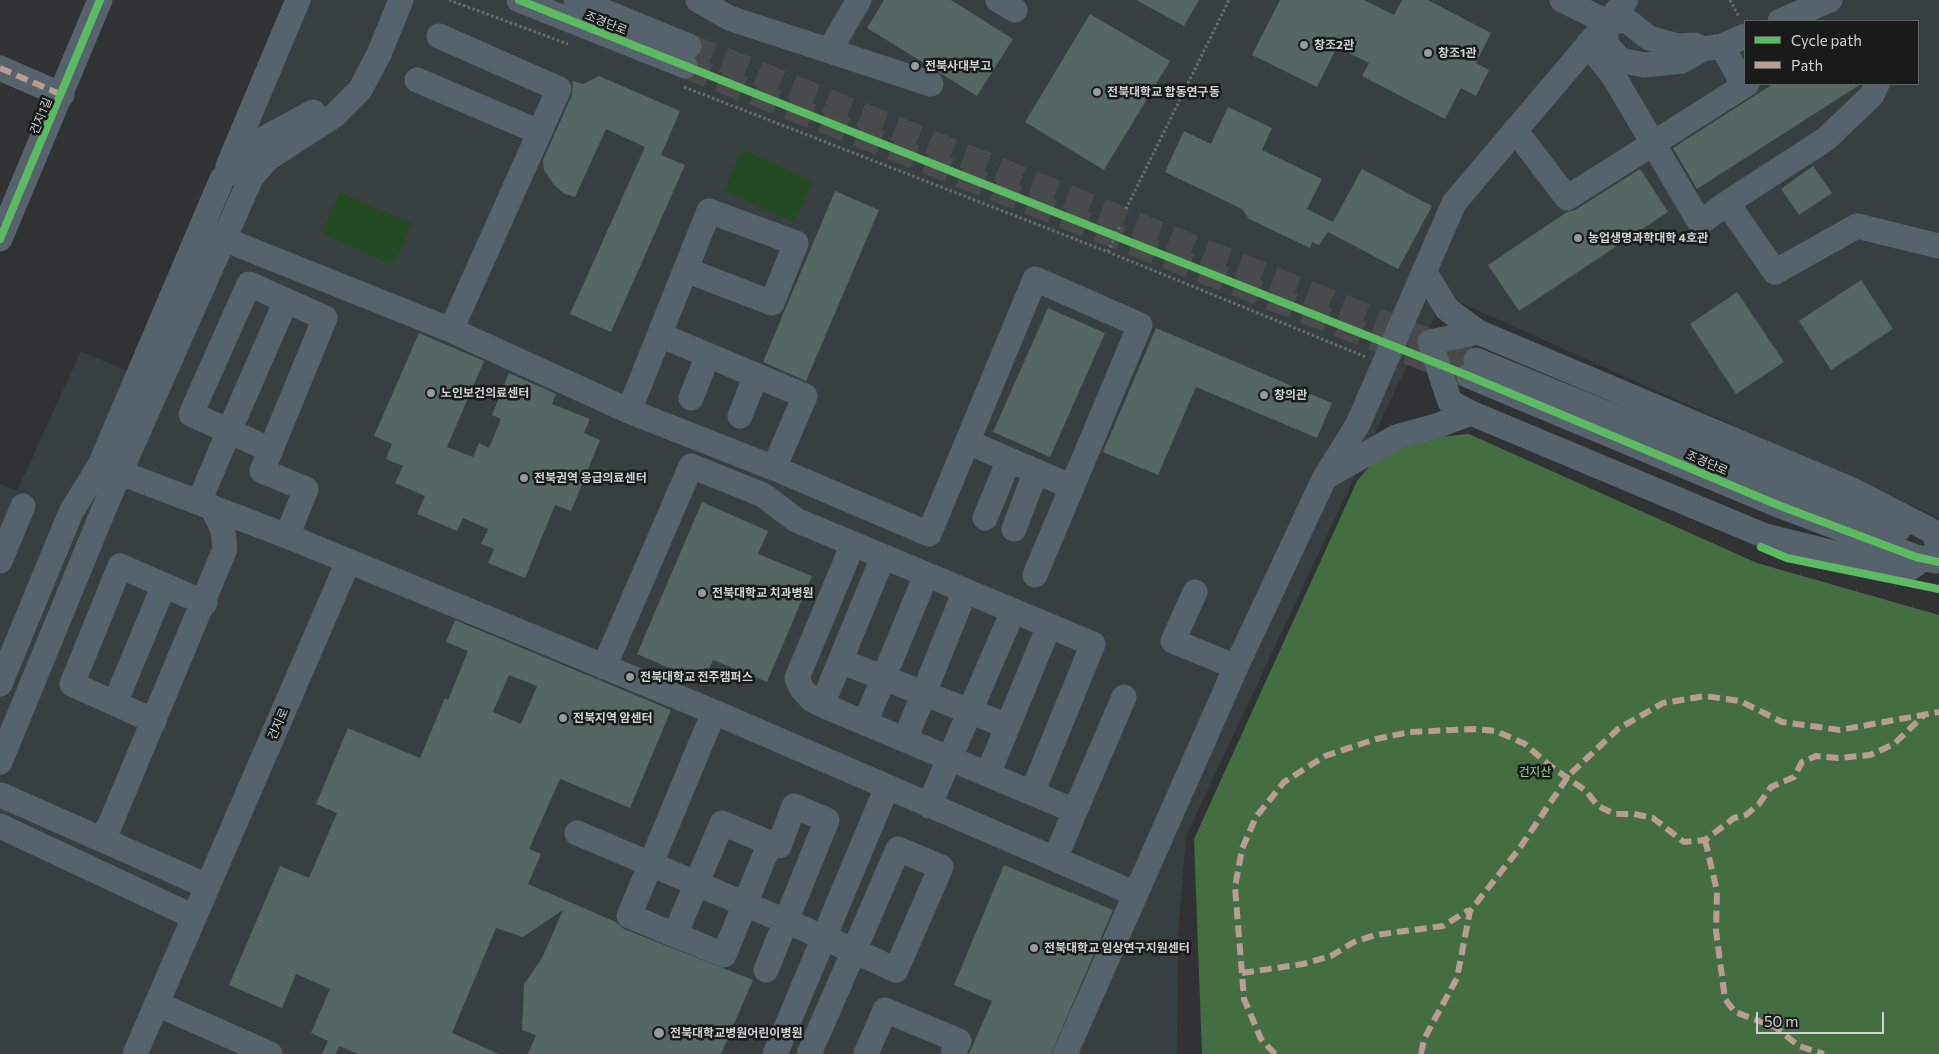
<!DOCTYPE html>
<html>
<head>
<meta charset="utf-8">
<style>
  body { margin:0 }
  #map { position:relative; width:1939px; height:1054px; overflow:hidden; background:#313233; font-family:Commissioner,sans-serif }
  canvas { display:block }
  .legend { position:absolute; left:1744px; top:20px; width:175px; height:65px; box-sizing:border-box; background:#191b1b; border:1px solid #636565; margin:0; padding:6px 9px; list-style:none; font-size:15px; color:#d1d3d3 }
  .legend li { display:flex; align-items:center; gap:10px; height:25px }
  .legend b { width:25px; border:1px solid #636565 }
  .scale { position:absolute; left:1756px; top:1012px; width:128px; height:22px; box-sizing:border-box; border:2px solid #d1d3d3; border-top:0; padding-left:6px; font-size:15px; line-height:18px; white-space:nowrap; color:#d1d3d3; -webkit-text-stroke:4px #191b1b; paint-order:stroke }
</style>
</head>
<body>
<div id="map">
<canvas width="1939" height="1054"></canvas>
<ul class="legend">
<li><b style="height:6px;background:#5cba63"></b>Cycle path</li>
<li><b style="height:6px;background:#b99d93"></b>Path</li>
</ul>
<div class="scale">50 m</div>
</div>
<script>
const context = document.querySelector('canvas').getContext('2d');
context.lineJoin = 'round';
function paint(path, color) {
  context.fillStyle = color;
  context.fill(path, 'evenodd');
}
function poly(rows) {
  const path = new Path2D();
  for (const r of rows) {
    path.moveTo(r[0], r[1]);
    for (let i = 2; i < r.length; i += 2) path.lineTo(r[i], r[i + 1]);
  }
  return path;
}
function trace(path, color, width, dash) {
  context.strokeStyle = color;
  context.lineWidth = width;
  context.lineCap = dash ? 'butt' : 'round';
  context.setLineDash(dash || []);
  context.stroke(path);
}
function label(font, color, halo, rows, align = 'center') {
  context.font = font + ' Commissioner,"Noto Sans KR",sans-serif';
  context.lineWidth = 5;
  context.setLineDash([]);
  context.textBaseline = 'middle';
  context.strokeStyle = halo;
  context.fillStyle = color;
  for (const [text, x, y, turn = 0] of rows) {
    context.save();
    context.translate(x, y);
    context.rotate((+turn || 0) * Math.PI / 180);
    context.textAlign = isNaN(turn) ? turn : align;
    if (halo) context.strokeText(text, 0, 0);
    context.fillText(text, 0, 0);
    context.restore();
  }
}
paint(poly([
  [308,0,1939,0,1939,518,1446,296,1400,380,1186,836,1178,936,1177,1054,0,1054,0,484,17,491,81,351,142,377],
  [1745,21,1918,21,1918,84,1745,84]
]), '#373f41');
paint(poly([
  [742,149,813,181,794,222,724,191],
  [340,192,411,223,393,265,322,234]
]), '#254a23');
paint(poly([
  [1469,434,1757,563,1939,615,1939,1054,1202,1054,1194,839,1357,481,1380,454,1419,439]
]), '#446d42');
paint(poly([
  [884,0,951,0,1013,39,977,96,867,28],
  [1136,0,1199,0,1184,26],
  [1280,0,1364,0,1394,15,1402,0,1428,0,1491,33,1476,63,1489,70,1476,96,1461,88,1445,119,1362,76,1369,63,1337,47,1317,87,1252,55],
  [1090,14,1170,61,1104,170,1025,122],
  [599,76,680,111,661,155,685,165,611,332,570,314,645,147,606,129,575,197,563,193,554,185,544,170,543,160,572,95,573,81,583,84],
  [1773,84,1861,84,1697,189,1673,148],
  [1228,107,1272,128,1262,150,1322,179,1307,209,1333,222,1362,169,1432,206,1398,269,1328,232,1319,245,1312,242,1310,248,1249,219,1242,209,1165,172,1184,131,1211,144],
  [1813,166,1832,193,1799,215,1781,189],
  [1640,169,1668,212,1519,311,1488,265,1567,212,1575,210],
  [835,191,879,210,806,381,763,362],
  [1861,280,1893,329,1831,370,1799,321],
  [1737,292,1784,362,1736,394,1690,324],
  [1048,308,1105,333,1050,457,993,432],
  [1156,328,1332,403,1317,438,1196,387,1158,475,1103,452],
  [419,333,484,361,447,447,473,457,479,443,489,448,501,419,492,415,509,373,556,394,552,404,590,419,584,433,600,440,571,511,555,505,525,578,488,563,494,549,481,544,488,529,463,518,457,531,417,514,425,496,395,483,403,466,386,459,392,444,374,436],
  [702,502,768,531,758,554,812,576,767,682,713,660,703,683,637,654],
  [455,620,671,710,630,808,560,779,529,849,541,854,528,884,616,922,624,929,753,980,721,1054,528,1054,536,1035,522,1030,524,984,542,958,563,910,523,937,496,928,452,1033,499,1054,358,1054,339,1046,336,1054,322,1054,328,1041,311,1033,330,989,296,974,282,1008,229,985,280,866,309,878,337,813,316,804,348,728,420,758,445,698,448,700,468,651,446,642],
  [509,675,537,686,521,724,493,712],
  [1004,865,1113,910,1051,1054,969,1054,992,1001,954,985]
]), '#556663');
trace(poly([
  [689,46,1476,360],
  [685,66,1469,376]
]), '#494a4b', 25, [25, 12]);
trace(poly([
  [449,0,568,44],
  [1730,0,1739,17],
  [684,87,1108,252,1366,357],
  [1126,209,1229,0],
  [1108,252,1120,226]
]), '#646d72', 3, [2.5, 2.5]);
trace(poly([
  [519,0,685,66],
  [576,0,689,46],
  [698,0,729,18,931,84],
  [998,0,1015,10],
  [1562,0,1607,22],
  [1780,21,1830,0],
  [1607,22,1626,20,1649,38,1678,46,1694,45,1703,49],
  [439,36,559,89,451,330],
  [1606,37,1606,44,1620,60,1644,65,1682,61,1703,49,1722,46,1745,36],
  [1588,44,1614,77,1700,223,1727,203,1775,272,1857,226,1939,246],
  [1722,46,1744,86],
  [829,51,859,0],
  [0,68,62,95],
  [417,80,539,132],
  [1515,130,1567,198,1747,84],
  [228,166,298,0],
  [1727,203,1826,139,1872,95,1877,84],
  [201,230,451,330,629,411,774,468,929,534,1035,279,1140,325,1035,575],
  [0,239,100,0],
  [1424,271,1447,309,1478,332,1850,489,1934,532,1937,543],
  [660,335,805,396,774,468],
  [1430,342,1450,402,1471,413,1765,536,1906,571,1924,558],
  [1430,342,1478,332],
  [1476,360,1793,490,1899,529],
  [1469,376,1778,505,1916,557,1936,561],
  [691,398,708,355],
  [629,411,709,211,796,243,772,303,686,270],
  [740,416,756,375],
  [968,442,1072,487],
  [271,450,229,431,286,301],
  [100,465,287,536,475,613,714,712,1136,894],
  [1326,477,1396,437,1439,425,1471,413],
  [199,502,229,431,191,414,249,284,325,318,262,471,306,489,287,536],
  [985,518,1009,460],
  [1014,529,1036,471],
  [883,557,822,705,1075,811,1124,697],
  [0,561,23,506],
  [1195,592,1173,641,1236,667],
  [840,661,1008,726],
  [604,667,691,466,763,495,796,520,1093,644,1032,793],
  [0,684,71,512,100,465,222,179,258,142,313,112],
  [115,703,164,585],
  [822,705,811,699,802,689,797,678,853,544],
  [154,721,72,684,120,566,205,603],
  [865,723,926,575],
  [905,740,965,591],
  [0,762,106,504,251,178,267,159,335,115,360,90,379,54,401,0],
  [988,774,1049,626],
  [1,795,207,886],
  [929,806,1013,611],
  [0,826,194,917],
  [577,833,823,937,854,951,896,970,941,867,898,849,854,951,809,1054],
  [100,838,109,827,225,549,223,530,212,507],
  [1055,859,1075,811],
  [675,935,722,823,770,843,724,955,629,916,714,712],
  [766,970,827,820,794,806,779,846,770,843],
  [157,1004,270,1054],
  [135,1054,348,562],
  [775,1054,887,787],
  [866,1054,885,1010,959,1041,953,1054],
  [1065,1054,1236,667,1324,479,1358,424,1454,203,1626,0]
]), '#56626c', 25);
trace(poly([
  [0,68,62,95],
  [1705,840,1717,891,1716,931,1725,999,1735,1012,1775,1027,1799,1046,1824,1054],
  [1242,973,1303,964,1331,956,1354,942,1375,935,1443,926,1469,910],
  [1275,1054,1261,1039,1244,999,1235,887,1242,849,1256,817,1284,782,1325,756,1376,739,1410,732,1473,729,1496,731,1525,744,1549,765,1586,791,1598,806,1615,814,1634,814,1653,818,1684,842,1705,840,1734,818,1746,815,1759,804,1771,787,1794,777,1802,762,1816,756,1838,758,1870,755,1894,744,1924,715],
  [1421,1054,1424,1039,1457,978,1470,911,1519,849,1569,775,1618,729,1663,703,1705,696,1740,701,1782,722,1840,730,1939,712]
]), '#b99d93', 6, [12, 6]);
trace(poly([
  [519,0,1469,376,1778,505,1916,557,1939,562],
  [0,239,100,0],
  [1761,547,1787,558,1939,589]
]), '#5cba63', 8);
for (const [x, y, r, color] of [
  [1304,45,5,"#999b9b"],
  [1428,53,5,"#999b9b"],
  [915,66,5,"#999b9b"],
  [1097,92,5,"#999b9b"],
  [1578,238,5,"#999b9b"],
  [431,393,5,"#999b9b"],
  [1264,395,5,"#999b9b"],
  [524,478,5,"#999b9b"],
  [702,593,5,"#999b9b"],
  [630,677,5,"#999b9b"],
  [563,718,5,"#999b9b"],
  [1034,948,5,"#999b9b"],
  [659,1033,6,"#999b9b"]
]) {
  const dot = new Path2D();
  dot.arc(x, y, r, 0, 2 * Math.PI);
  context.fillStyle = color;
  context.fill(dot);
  trace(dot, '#191b1b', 2);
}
label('12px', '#d1d3d3', '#191b1b', [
  ["조경단로",606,23,22],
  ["건지1길",41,116,-67],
  ["조경단로",1707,463,23],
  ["건지로",278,724,-66]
]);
label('bold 12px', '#d1d3d3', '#191b1b', [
  ["창조2관",1314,45],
  ["창조1관",1438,53],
  ["전북사대부고",925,66],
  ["전북대학교 합동연구동",1107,92],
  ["농업생명과학대학 4호관",1588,238],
  ["노인보건의료센터",441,393],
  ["창의관",1274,395],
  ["전북권역 응급의료센터",534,478],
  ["전북대학교 치과병원",712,593],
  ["전북대학교 전주캠퍼스",640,677],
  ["전북지역 암센터",573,718],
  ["전북대학교 임상연구지원센터",1044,948],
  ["전북대학교병원어린이병원",670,1033]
], 'left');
label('12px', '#92d78e', '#191b1b', [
  ["건지산",1535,772]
]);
</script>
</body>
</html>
